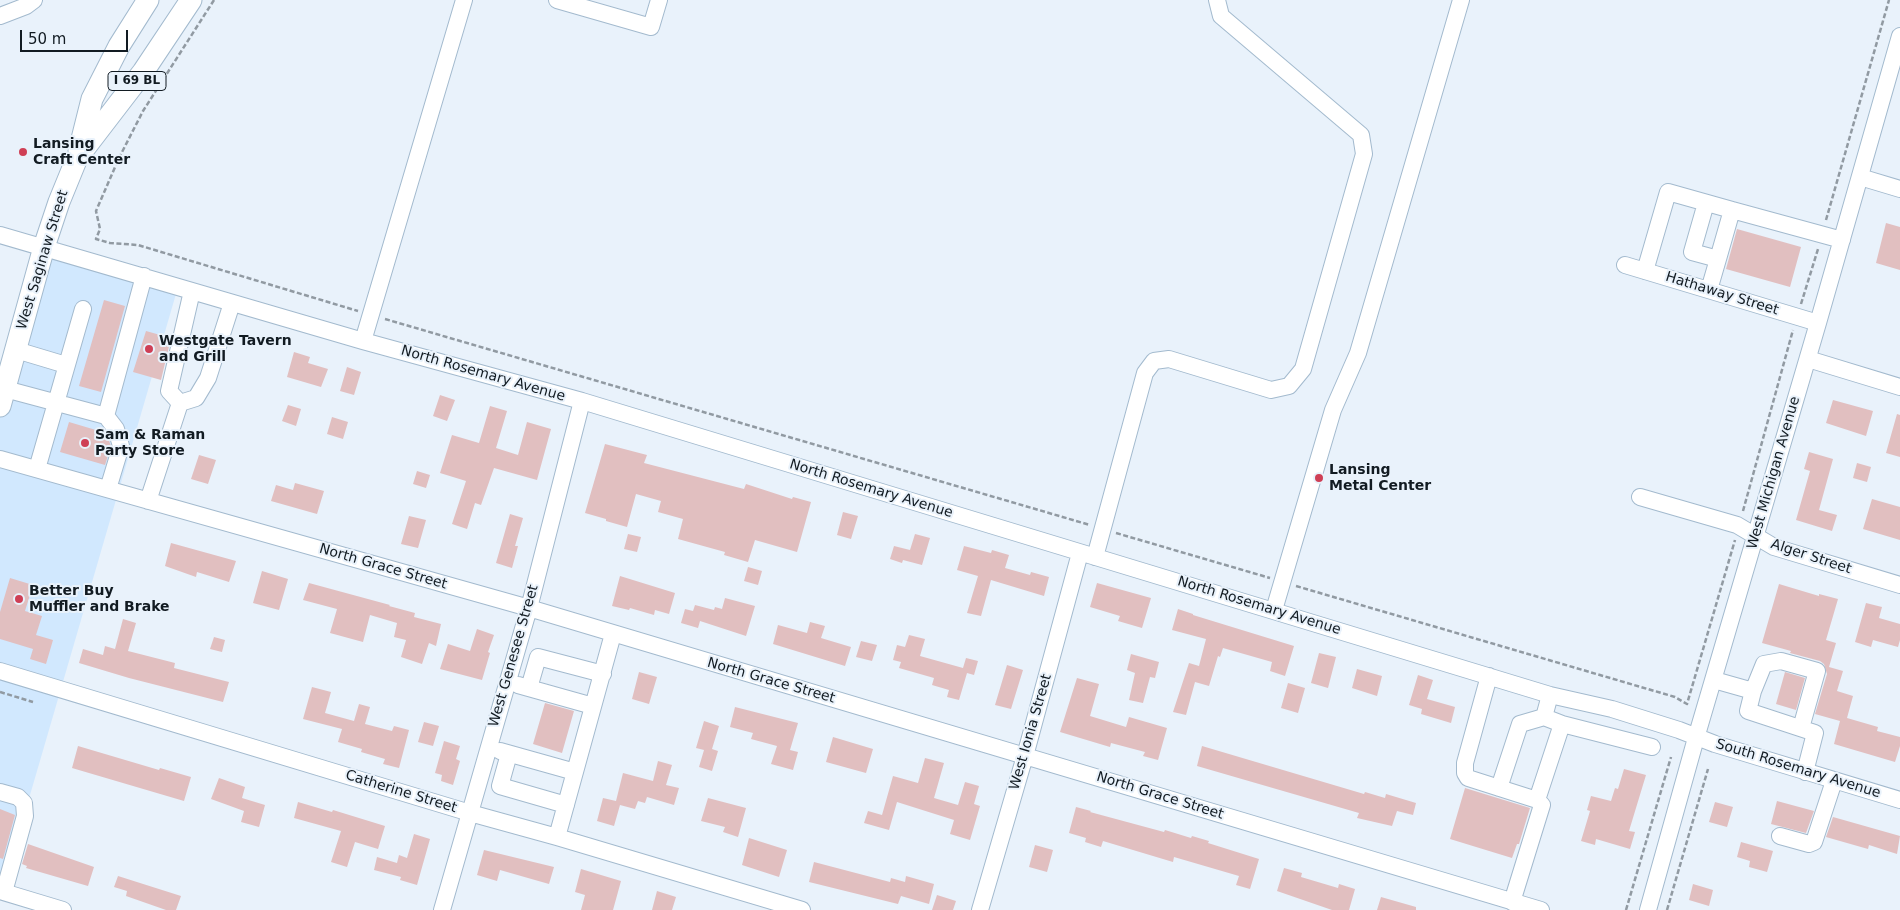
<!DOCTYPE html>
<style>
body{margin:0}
#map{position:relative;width:1900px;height:910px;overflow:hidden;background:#e9f2fb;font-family:"DejaVu Sans",sans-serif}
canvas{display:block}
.scale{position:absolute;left:20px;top:30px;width:108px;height:22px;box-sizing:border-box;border:2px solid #121b22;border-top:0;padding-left:6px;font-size:15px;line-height:18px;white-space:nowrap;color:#121b22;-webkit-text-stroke:4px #e9f2fb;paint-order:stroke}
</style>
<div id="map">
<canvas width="1900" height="910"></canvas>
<div class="scale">50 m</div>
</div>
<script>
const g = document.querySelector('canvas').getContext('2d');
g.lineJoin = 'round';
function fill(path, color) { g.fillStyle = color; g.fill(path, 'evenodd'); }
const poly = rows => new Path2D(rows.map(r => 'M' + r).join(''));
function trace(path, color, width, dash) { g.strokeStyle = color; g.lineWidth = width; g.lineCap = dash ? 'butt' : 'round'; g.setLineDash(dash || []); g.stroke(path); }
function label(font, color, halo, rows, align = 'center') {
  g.font = font + ' "DejaVu Sans",sans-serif'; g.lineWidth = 4; g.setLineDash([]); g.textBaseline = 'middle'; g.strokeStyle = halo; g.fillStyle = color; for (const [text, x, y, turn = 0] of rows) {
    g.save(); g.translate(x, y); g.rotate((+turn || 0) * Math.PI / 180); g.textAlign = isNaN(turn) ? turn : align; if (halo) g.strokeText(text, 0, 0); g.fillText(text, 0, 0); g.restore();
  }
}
fill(poly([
 [44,247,178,287,0,898,0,406]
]), '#d1e8fe');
fill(poly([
 [1886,223,1900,227,1900,270,1876,263],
 [1737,229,1801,247,1790,287,1726,269],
 [104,300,125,306,101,392,79,386],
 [146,331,171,338,161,380,133,372],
 [294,352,310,357,308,363,328,369,321,387,287,377],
 [347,367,361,372,354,395,340,391],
 [440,395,455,400,447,421,433,416],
 [1833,400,1873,411,1866,436,1826,423],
 [288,405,301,409,296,426,282,421],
 [490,406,507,411,496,448,518,455,527,422,551,429,537,480,494,468,481,505,475,503,467,529,452,524,466,481,440,473,452,435,479,443],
 [1897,414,1900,415,1900,457,1886,453],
 [332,417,348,422,343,439,327,434],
 [69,422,106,433,111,446,105,465,60,452],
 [605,444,647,455,644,463,744,489,746,484,792,499,793,497,811,502,797,552,755,540,748,562,724,555,725,552,678,539,683,519,658,512,661,501,636,494,627,527,606,521,606,519,585,513],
 [1809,452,1833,459,1819,510,1837,515,1832,531,1796,520,1810,471,1804,469],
 [199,455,216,460,208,484,191,479],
 [1857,463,1871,467,1867,482,1853,478],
 [417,471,430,475,426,488,413,484],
 [295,483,324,491,317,514,271,501,276,485,293,490],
 [1872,499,1900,507,1900,540,1863,529],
 [843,512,858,516,851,539,837,535],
 [510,514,523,518,515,546,518,546,512,568,496,563],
 [409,516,426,520,418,548,401,544],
 [628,534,641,537,637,552,624,549],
 [915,534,930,538,922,565,903,560,902,563,890,559,894,546,910,550],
 [171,543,236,561,229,582,197,572,196,577,165,566],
 [964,546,991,553,992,550,1009,555,1005,568,1030,575,1031,572,1049,577,1044,596,991,580,981,616,967,613,978,576,957,570],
 [748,567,762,571,758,585,744,581],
 [262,571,288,579,279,610,253,603],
 [620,576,675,593,669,614,655,610,654,615,630,608,629,610,612,606],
 [10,578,33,585,25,611,42,616,36,635,53,640,46,664,30,659,33,649,0,639,0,612],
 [309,583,390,605,389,606,415,613,414,617,441,624,436,646,429,643,422,664,401,657,406,640,394,637,397,623,370,615,363,642,330,633,337,609,303,600],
 [1097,583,1151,598,1142,628,1118,621,1120,616,1090,607],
 [1779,584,1819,596,1819,594,1838,599,1826,640,1836,643,1829,667,1843,671,1837,691,1853,696,1847,718,1878,727,1877,731,1900,737,1900,746,1895,762,1834,744,1840,721,1815,714,1827,674,1824,664,1820,661,1790,653,1791,651,1762,643],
 [725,598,755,606,746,636,700,621,698,628,681,623,685,609,693,611,695,605,714,610,715,607,722,609],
 [1866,603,1882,607,1879,618,1900,624,1900,640,1898,647,1873,640,1871,647,1855,642],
 [1178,609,1193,614,1193,615,1294,646,1285,676,1270,671,1272,662,1223,648,1220,657,1218,656,1209,686,1195,682,1186,715,1173,712,1189,663,1199,666,1206,639,1172,630],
 [123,619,136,623,128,651,175,663,174,668,229,682,223,702,129,678,79,663,83,649,103,655,105,646,115,649],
 [810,622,825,626,821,638,851,647,845,666,773,644,778,625,807,633],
 [477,629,494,635,488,652,490,653,482,680,440,669,448,644,470,651],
 [909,635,925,639,920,656,963,668,966,658,978,661,974,675,967,673,959,700,947,697,949,690,932,685,934,678,899,668,901,662,893,660,897,645,905,647],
 [214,637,225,640,222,652,210,649],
 [861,641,877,645,872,661,856,657],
 [1319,653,1336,657,1328,688,1311,683],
 [1131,654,1159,662,1155,678,1150,677,1143,703,1129,700,1135,673,1127,670],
 [1007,665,1023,670,1011,709,995,705],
 [1357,669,1382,676,1377,696,1352,688],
 [639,672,657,677,649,704,632,699],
 [1785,672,1805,678,1796,710,1776,704],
 [1418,675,1433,680,1427,699,1455,707,1451,723,1421,714,1422,709,1409,705],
 [1077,678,1099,684,1090,716,1126,727,1129,717,1167,728,1158,760,1143,756,1145,752,1111,743,1110,747,1060,732],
 [1288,683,1305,688,1298,713,1281,708],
 [312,687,331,692,325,713,354,721,359,704,370,707,365,724,392,731,394,726,409,730,399,768,383,764,385,759,361,752,362,749,338,742,342,729,303,719],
 [545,703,574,711,562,753,533,744],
 [735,707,798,723,790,750,798,752,793,770,771,764,777,746,751,739,753,733,730,727],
 [704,721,719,726,712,749,718,751,712,771,699,767,704,750,696,748],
 [424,722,439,726,433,746,418,742],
 [833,737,873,749,866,773,826,762],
 [444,741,460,746,456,759,460,761,453,785,441,781,442,775,435,773],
 [78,746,159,770,160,768,191,777,184,801,72,768],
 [1202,746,1364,794,1365,792,1385,798,1386,794,1416,803,1413,815,1397,811,1392,826,1357,818,1359,813,1197,766],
 [925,758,944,763,934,798,958,805,965,782,979,786,974,804,980,806,970,840,950,834,954,820,897,802,889,830,864,823,868,811,882,815,893,776,918,783],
 [658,761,672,765,666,785,679,788,674,805,647,797,645,803,638,801,635,809,620,805,614,826,597,821,603,798,616,801,623,773,653,781],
 [1624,769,1646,775,1629,831,1635,832,1630,849,1596,839,1595,845,1581,841,1590,811,1587,810,1591,796,1611,801,1615,788,1618,789],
 [219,778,245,787,242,798,265,805,259,827,241,822,244,811,211,799],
 [1465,788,1530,808,1519,844,1517,844,1512,858,1450,839],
 [708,798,746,808,738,837,723,832,725,827,701,821],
 [1777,801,1814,811,1806,833,1771,824],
 [298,802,332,812,333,810,385,826,378,849,355,842,347,867,331,862,341,831,294,818],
 [1715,802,1733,807,1727,827,1709,822],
 [1076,807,1091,811,1090,812,1164,832,1165,830,1191,838,1192,836,1209,841,1208,843,1259,859,1250,889,1236,885,1239,876,1174,857,1173,862,1103,841,1101,847,1085,842,1086,838,1069,833],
 [0,809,15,815,3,859,0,858],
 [1833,817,1900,836,1897,854,1869,845,1868,849,1826,837],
 [414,834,430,839,417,885,400,880,401,877,374,870,377,857,397,863,399,855,407,858],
 [749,838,787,850,779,877,742,865],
 [1741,842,1773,851,1767,872,1749,867,1750,861,1737,857],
 [28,844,94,867,88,886,26,868,27,866,22,864],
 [1035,845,1053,850,1047,872,1029,867],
 [484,850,554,867,549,884,500,870,497,881,477,875],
 [814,862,890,882,891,878,905,882,906,876,934,884,929,904,901,896,898,904,809,882],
 [1284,868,1302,873,1301,877,1338,888,1339,884,1355,889,1349,910,1332,910,1277,891],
 [581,869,621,881,613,910,581,910,585,895,575,892],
 [118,876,181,896,176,910,166,910,126,896,127,891,114,887],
 [1693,884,1713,890,1709,906,1689,900],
 [657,891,676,897,672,910,652,910],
 [937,895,956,901,953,910,932,910],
 [1381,897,1416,907,1416,910,1377,910]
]), '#e1bfc0');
const minor = poly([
 [557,0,651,27,659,0],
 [0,16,26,6,34,0],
 [1860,177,1900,189],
 [1706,203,1692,252,1718,259,1709,290],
 [1732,210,1842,240],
 [0,235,363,341,582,401,1550,695,1612,709,1679,730,1715,744,1900,800],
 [1625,265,1818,323],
 [1645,271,1668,192,1732,210,1718,259],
 [363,341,464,0],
 [16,350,66,365],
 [1808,359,1900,387],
 [5,389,106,416,116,429,121,446,108,489],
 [180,403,169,391,192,291],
 [106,416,144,276],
 [0,459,529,608,1541,910],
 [37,469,83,309],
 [1640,497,1737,525,1774,547,1900,585],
 [148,501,180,403,196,398,208,378,232,303],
 [1095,557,1145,373,1154,361,1169,359,1271,390,1289,386,1303,369,1364,154,1361,135,1221,16,1217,0],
 [1274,610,1333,410,1358,353,1461,0],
 [0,671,470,813,557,837,802,910],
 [1489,676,1465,763,1465,773,1468,778,1537,800,1562,724,1544,717,1550,695],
 [1714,680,1753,691,1748,711,1815,733,1805,772],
 [518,685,593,706],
 [529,688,538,657,603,674],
 [1753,691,1764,664,1781,661,1817,671,1801,728],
 [1562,724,1652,747],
 [500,751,575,772],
 [509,754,500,786,566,805],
 [1499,788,1520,724,1544,717],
 [0,792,18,797,24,803,25,816,4,892],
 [1780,836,1809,844,1814,842,1834,781],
 [557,837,613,634],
 [0,891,63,910],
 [1512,902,1542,805,1537,800],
 [442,910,529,608,582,401],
 [980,910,1025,756,1080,553],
 [1648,910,1696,738,1818,323,1900,36]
]);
const major = poly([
 [79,151,92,99,119,46,148,0],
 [0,406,44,247,59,202,77,158,143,72,191,0]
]);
trace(minor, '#a3bace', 18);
trace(major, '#a3bace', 23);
trace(poly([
 [214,0,143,111,119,158,96,211,100,229,96,239,110,243,138,245,358,311],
 [1826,220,1889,0],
 [1801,304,1818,249],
 [385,319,1090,525],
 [1743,511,1793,330],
 [1116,533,1270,578],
 [1296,586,1675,697,1687,704,1735,540],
 [0,692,33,702],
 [1626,910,1671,757],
 [1667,910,1708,769]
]), '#919aa2', 2.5, [5, 2.5]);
trace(minor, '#fff', 16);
trace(major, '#fff', 21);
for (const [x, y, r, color] of [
 [23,152,5,"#cf3f55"],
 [149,349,5,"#cf3f55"],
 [85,443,5,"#cf3f55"],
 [1319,478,5,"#cf3f55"],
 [19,599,5,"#cf3f55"]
]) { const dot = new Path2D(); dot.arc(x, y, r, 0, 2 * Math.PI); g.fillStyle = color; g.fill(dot); trace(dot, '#e9f2fb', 2); }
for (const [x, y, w] of [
 [137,81,58]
]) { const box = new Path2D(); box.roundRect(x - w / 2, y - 9.5, w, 19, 4); g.fillStyle = '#e9f2fb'; g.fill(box); trace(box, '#121b22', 1); }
label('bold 12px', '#121b22', null, [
 ["I 69 BL",137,81]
]);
label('bold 14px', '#121b22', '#e9f2fb', [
 ["Lansing",33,144],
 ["Craft Center",33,160],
 ["Westgate Tavern",159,341],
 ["and Grill",159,357],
 ["Sam & Raman",95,435],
 ["Party Store",95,451],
 ["Lansing",1329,470],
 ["Metal Center",1329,486],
 ["Better Buy",29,591],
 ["Muffler and Brake",29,607]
], 'left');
label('14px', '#121b22', '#e9f2fb', [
 ["West Saginaw Street",43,260,-73],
 ["Hathaway Street",1722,294,17],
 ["North Rosemary Avenue",483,374,16],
 ["West Michigan Avenue",1774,473,-74],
 ["North Rosemary Avenue",871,489,17],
 ["Alger Street",1811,557,18],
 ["North Grace Street",383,567,16],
 ["North Rosemary Avenue",1259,606,17],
 ["West Genesee Street",514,656,-74],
 ["North Grace Street",771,681,16],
 ["West Ionia Street",1031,732,-74],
 ["South Rosemary Avenue",1798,769,17],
 ["Catherine Street",401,792,17],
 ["North Grace Street",1160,796,17]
]);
</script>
